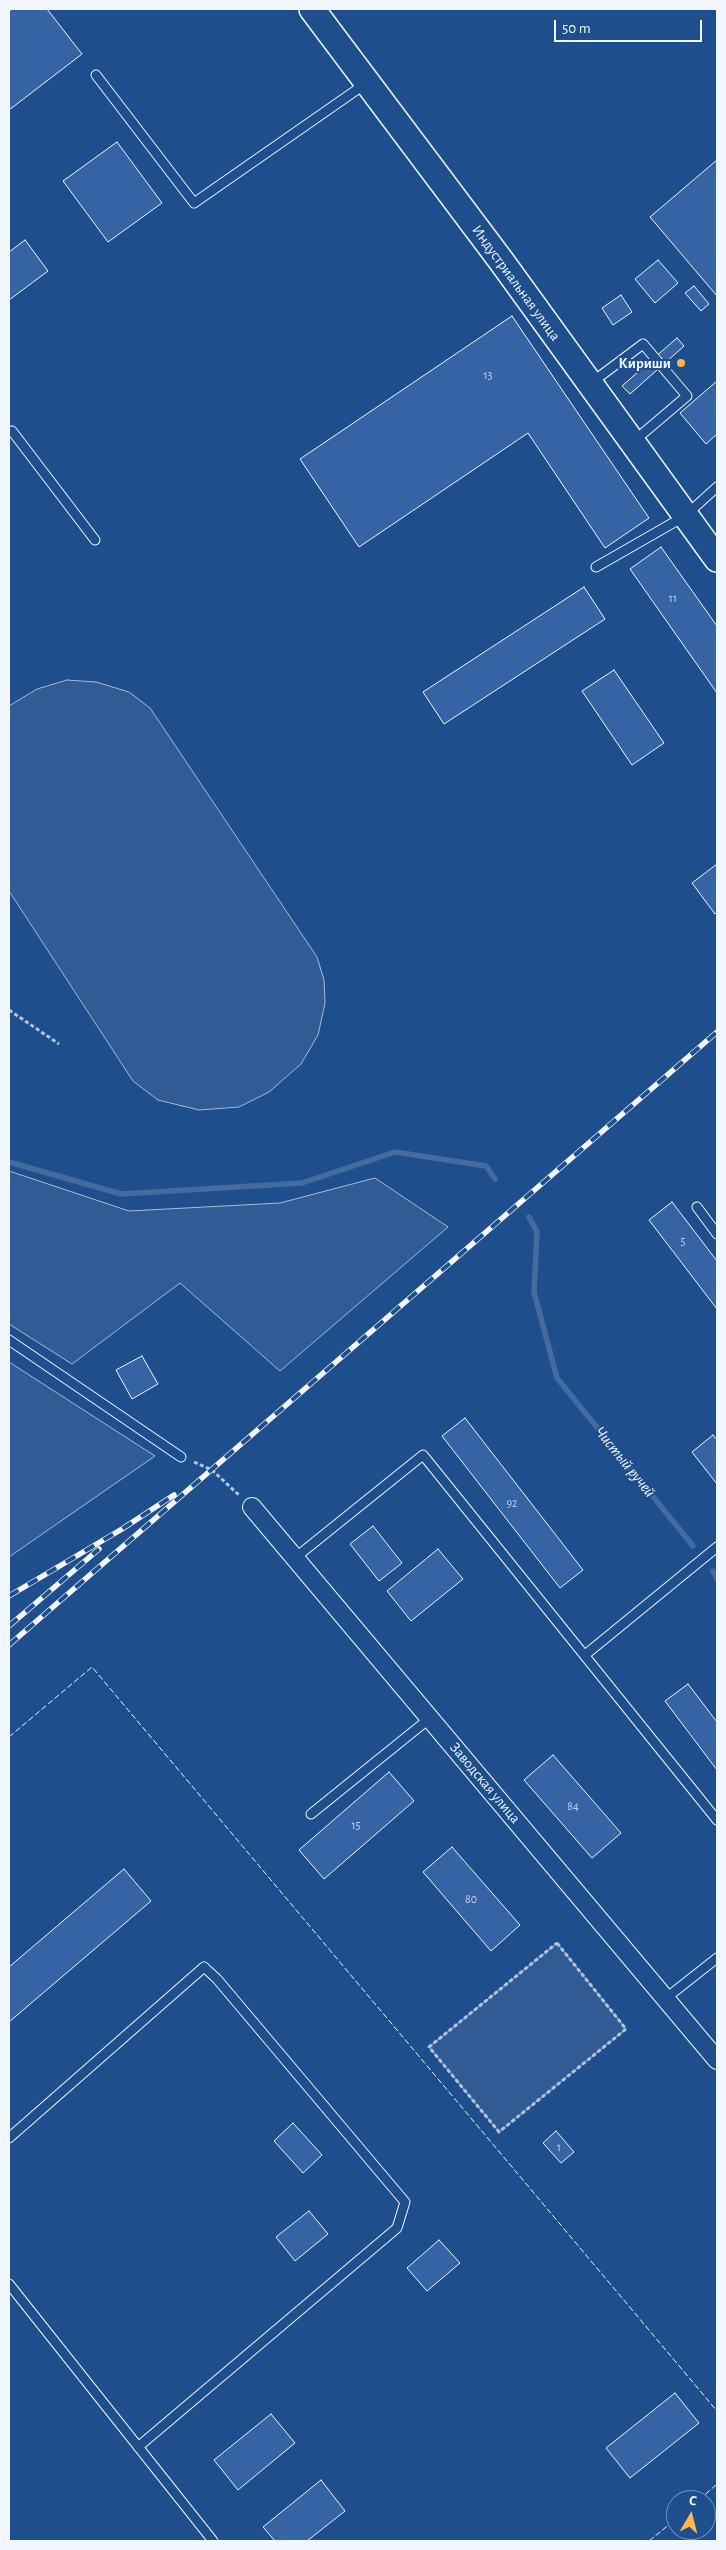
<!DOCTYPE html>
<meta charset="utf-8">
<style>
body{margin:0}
#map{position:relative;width:726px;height:2550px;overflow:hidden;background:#1f4e8c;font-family:"Alegreya Sans",sans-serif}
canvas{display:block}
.frame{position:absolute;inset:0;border:10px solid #f2f6ff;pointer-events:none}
.north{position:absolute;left:666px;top:2490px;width:50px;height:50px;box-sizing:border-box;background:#1f4e8c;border:1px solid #7391ba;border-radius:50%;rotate:8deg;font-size:14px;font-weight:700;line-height:20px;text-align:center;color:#f2f6ff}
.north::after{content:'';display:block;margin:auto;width:18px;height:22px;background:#ffb74d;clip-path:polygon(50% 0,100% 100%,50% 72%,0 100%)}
.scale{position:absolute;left:554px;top:20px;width:148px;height:22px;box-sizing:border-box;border:2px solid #f2f6ff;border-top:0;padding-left:6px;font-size:15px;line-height:18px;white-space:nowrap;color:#f2f6ff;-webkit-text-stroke:4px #1f4e8c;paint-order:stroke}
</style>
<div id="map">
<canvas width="726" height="2550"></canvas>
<div class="frame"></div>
<div class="north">С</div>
<div class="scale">50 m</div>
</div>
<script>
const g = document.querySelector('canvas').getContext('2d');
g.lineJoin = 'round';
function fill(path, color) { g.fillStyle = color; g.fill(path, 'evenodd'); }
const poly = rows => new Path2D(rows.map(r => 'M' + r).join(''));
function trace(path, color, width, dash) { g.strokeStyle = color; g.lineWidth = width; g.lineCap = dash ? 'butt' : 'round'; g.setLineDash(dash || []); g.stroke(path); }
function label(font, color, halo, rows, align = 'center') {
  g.font = font + ' "Alegreya Sans",sans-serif'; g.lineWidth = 4; g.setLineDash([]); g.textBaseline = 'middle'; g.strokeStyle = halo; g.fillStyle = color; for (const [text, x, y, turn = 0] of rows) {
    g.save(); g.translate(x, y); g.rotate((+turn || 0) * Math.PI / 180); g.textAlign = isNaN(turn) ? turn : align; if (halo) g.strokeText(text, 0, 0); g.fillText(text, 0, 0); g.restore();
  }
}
const built = poly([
 [67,680,96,682,129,692,150,708,317,957,324,980,325,1003,318,1035,301,1064,269,1092,239,1107,199,1110,158,1100,133,1081,9,891,9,706,37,689,67,680],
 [9,1171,129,1211,280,1203,375,1178,448,1227,280,1371,180,1283,72,1364,9,1324,9,1171],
 [9,1362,155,1456,9,1557,9,1362],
 [557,1943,626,2029,499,2132,429,2047,557,1943]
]);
fill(built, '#305b95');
trace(built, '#a8bbd7', 1);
trace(poly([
 [9,1162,121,1194,302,1183,395,1152,486,1166,495,1179],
 [529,1217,537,1232,534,1292,557,1378,693,1546],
 [713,1571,717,1579]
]), '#446ba0', 5.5);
const building = poly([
 [12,9,47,9,82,54,9,110,9,11,12,9],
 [117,142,162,203,108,242,63,181,117,142],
 [717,160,717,296,650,217,717,160],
 [25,240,48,271,9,300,9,252,25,240],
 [658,260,678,283,655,303,635,279,658,260],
 [694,286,709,304,701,311,685,293,694,286],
 [621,295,632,312,613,325,602,308,621,295],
 [512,316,649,518,605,548,528,433,359,547,300,459,512,316],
 [677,338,684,346,630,394,622,386,677,338],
 [717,381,717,434,706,444,680,413,717,381],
 [661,547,717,626,717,693,630,569,661,547],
 [584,587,605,619,444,724,423,692,584,587],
 [614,670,664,743,632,765,582,691,614,670],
 [717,864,717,912,715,914,692,883,717,864],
 [672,1202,717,1261,717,1309,649,1220,672,1202],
 [142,1356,158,1384,132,1399,116,1370,142,1356],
 [465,1418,583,1570,560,1588,442,1436,465,1418],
 [713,1435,717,1440,717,1484,692,1452,713,1435],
 [373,1526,402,1563,379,1581,350,1544,373,1526],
 [438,1549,463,1579,411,1621,387,1591,438,1549],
 [688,1684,717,1722,717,1770,665,1701,688,1684],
 [553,1755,621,1833,592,1858,524,1780,553,1755],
 [389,1772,414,1801,324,1879,299,1850,389,1772],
 [452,1847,520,1925,491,1951,423,1872,452,1847],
 [124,1869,151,1901,9,2022,9,1967,124,1869],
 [293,2123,322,2155,303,2173,274,2141,293,2123],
 [556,2131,574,2152,561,2163,543,2143,556,2131],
 [309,2211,328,2234,295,2261,276,2237,309,2211],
 [439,2240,460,2263,427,2291,407,2268,439,2240],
 [675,2393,699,2423,630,2478,606,2448,675,2393],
 [271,2414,295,2443,238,2490,214,2460,271,2414],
 [321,2480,345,2511,307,2541,275,2541,263,2527,321,2480]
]);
fill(building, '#3563a3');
trace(building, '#f2f6ff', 1);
const lane = poly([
 [96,75,194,203,365,84],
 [591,383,643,344,687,396,634,441],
 [12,431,95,540],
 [596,567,685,516,717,487],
 [697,1207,717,1234],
 [9,1340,181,1457],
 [295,1558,423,1455,717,1820],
 [585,1655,717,1547],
 [311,1814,430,1718],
 [665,1999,717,1958],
 [9,2138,204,1967,217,1979,405,2202,397,2228,138,2447],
 [9,2284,213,2541]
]);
const street = poly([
 [252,1507,717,2060]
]);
const secondary = poly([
 [312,9,502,262,717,559]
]);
trace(lane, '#f2f6ff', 11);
trace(street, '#f2f6ff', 20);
trace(secondary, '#f2f6ff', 28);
trace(poly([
 [9,1010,59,1044],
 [194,1462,212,1470,240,1496],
 [557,1943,626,2029,499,2132,429,2047,557,1943]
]), '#b3c4dc', 3, [4, 2.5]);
trace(lane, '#1f4e8c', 9);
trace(street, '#1f4e8c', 18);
trace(secondary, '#1f4e8c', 25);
const rail = poly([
 [9,1596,122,1529,174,1495],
 [9,1626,99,1549],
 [9,1645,717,1032]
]);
trace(rail, '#f2f6ff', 5.5);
trace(rail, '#1f4e8c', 4, [11]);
trace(poly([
 [9,1737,92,1667,717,2411],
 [699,2500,717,2484],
 [649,2541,676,2519]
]), '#f2f6ff', 1, [6, 2.5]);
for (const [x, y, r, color] of [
 [681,363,5,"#ffb74d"]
]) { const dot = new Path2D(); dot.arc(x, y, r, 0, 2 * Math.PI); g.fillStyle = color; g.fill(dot); trace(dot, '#1f4e8c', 2); }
label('12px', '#c3d1e8', null, [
 ["13",488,375],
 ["11",673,598],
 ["5",683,1241],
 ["92",512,1503],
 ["84",573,1806],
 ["15",356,1825],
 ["80",471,1899],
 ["1",559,2147]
]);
label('15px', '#f2f6ff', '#1f4e8c', [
 ["Индустриальная улица",516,283,54],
 ["Заводская улица",485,1783,50]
]);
label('bold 15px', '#f2f6ff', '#1f4e8c', [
 ["Кириши",671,363]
], 'right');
label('italic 16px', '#f2f6ff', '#1f4e8c', [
 ["Чистый ручей",625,1462,51]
]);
</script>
